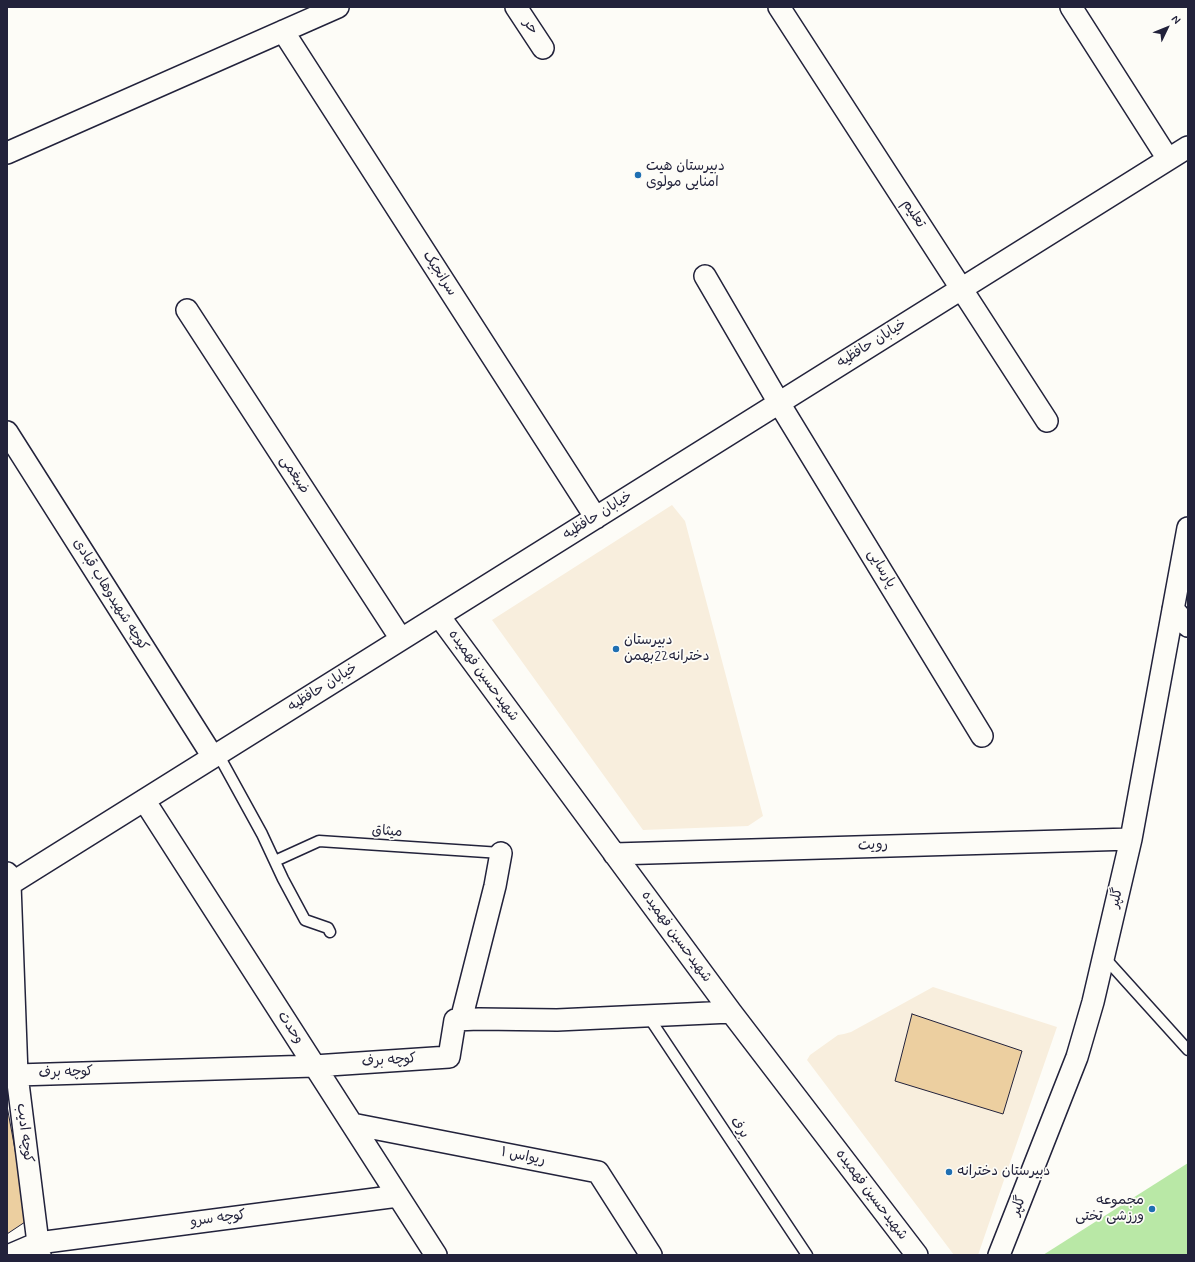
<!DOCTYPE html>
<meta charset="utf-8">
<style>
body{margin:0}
#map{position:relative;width:1195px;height:1262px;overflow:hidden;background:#fdfcf7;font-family:Mynerve,sans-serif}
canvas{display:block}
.frame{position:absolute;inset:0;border:8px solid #22223b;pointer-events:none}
.north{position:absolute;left:1147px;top:8px;width:40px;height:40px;-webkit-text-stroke:3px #fdfcf7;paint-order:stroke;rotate:47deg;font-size:11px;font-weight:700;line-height:16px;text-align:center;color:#22223b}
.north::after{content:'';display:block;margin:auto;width:14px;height:18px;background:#22223b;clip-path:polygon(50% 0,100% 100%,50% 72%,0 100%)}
</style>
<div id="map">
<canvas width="1195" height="1262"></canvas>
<div class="frame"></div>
<div class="north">N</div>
</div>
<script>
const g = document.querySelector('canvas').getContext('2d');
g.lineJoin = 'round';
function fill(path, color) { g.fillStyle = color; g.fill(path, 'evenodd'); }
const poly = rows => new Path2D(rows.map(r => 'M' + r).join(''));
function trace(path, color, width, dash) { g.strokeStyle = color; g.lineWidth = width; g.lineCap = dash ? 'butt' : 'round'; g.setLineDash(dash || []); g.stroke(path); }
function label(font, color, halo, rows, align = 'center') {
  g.font = font + ' Mynerve,"Playpen Sans Arabic",sans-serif'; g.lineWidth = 3.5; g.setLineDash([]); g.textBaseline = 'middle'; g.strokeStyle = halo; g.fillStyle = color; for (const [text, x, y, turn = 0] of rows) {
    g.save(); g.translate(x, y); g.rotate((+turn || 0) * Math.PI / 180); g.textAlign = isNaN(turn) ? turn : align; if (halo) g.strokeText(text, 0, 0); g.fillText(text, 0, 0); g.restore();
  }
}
fill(poly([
 [672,505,685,521,763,816,748,826,643,830,492,620],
 [933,987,1057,1027,978,1255,954,1255,807,1060,810,1055,838,1035,844,1034,851,1032]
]), '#f8eedd');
fill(poly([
 [1188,1163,1188,1255,1043,1255]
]), '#b9e8a6');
const building = poly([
 [912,1014,1022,1051,1003,1114,895,1081,912,1014],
 [7,1106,28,1220,7,1234,7,1106]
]);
fill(building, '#eccfa0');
trace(building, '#22223b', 1);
const service = poly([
 [218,754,262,834,283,879,305,920,328,928,330,932],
 [275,861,319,841,501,853],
 [1104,957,1188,1050],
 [648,1016,807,1255]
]);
const minor = poly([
 [516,7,543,48],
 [779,7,1047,421],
 [1071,7,1168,159],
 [283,31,596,518],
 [7,153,338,7],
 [705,276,779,403,982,736],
 [187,310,401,639],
 [7,432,213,757],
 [1173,609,1188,626],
 [439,616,731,1012,917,1255],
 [144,800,436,1255],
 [614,854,1131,839],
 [7,873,10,884,17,1075,38,1243,10,1255],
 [7,886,1188,147],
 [461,1020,495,886,501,853],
 [17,1075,314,1066,449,1057,455,1020,479,1019,557,1020,731,1012],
 [352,1124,598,1172,651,1255],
 [40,1255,38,1243,398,1196],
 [999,1255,1077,1057,1093,1002,1131,839,1188,528]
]);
trace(service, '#22223b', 13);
trace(minor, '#22223b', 24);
trace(service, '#fdfcf7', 10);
trace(minor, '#fdfcf7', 21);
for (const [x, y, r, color] of [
 [638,175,4,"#1f6fb2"],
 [616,649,4,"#1f6fb2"],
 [949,1172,4,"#1f6fb2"],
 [1152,1209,4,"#1f6fb2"]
]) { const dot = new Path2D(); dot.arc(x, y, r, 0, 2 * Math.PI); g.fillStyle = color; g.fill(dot); trace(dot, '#fdfcf7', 1.5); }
label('14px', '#22223b', '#fdfcf7', [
 ["حر",530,27,57],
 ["تعلیم",913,214,57],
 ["سرانجیک",439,274,57],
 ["خیابان حافظیه",872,344,-32],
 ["ضیغمی",294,475,57],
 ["خیابان حافظیه",598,516,-32],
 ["پارسایی",881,569,59],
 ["کوچه شهیدوهاب قبادی",110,595,58],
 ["شهیدحسین فهمیده",483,676,54],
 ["خیابان حافظیه",323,688,-32],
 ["میثاق",387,832,4],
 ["رویت",873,846,-2],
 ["گلپر",1117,898,-77],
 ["شهیدحسین فهمیده",676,937,54],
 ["وحدت",290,1028,57],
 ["کوچه برف",389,1061,-4],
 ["کوچه برف",66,1073,-2],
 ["برف",739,1128,56],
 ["کوچه ادیب",24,1133,83],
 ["ریواس ۱",523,1157,11],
 ["شهیدحسین فهمیده",871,1195,53],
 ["گلپر",1019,1206,-69],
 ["کوچه سرو",218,1219,-7]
]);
label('14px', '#22223b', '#fdfcf7', [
 ["دبیرستان هیت",646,167],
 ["امنایی مولوی",646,183],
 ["دبیرستان",624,641],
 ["دخترانه22بهمن",624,657],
 ["دبیرستان دخترانه",957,1172],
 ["مجموعه",1144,1201,"right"],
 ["ورزشی تختی",1144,1217,"right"]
], 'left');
</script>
